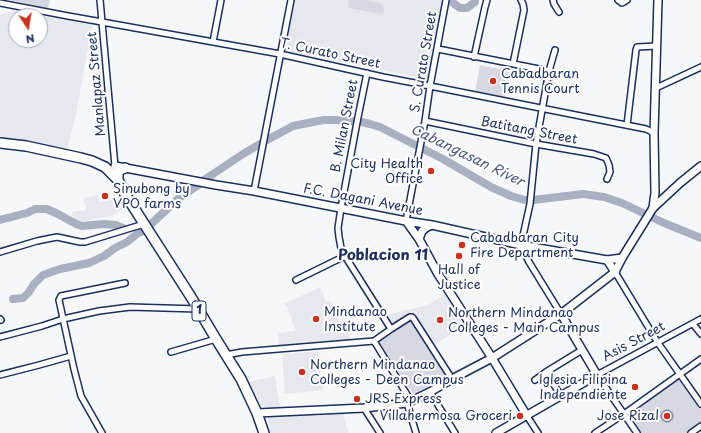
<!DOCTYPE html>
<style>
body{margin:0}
#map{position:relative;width:701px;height:433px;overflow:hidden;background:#f6f7f9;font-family:"Playpen Sans",sans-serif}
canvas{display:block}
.north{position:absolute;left:8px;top:8px;width:40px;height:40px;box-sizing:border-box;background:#fff;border:1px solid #a4acbf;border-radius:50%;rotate:168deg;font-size:11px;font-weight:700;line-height:16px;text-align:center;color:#1b2f5e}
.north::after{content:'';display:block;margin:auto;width:14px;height:18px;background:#c8321e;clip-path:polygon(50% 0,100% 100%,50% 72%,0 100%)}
</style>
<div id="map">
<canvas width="701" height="433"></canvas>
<div class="north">N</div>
</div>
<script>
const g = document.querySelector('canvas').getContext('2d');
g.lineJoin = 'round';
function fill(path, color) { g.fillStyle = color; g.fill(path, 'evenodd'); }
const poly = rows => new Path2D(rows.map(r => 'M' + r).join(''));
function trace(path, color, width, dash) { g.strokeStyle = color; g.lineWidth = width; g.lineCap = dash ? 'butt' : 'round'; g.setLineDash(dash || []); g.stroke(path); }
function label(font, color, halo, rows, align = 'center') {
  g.font = font + ' "Playpen Sans",sans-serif'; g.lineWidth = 4; g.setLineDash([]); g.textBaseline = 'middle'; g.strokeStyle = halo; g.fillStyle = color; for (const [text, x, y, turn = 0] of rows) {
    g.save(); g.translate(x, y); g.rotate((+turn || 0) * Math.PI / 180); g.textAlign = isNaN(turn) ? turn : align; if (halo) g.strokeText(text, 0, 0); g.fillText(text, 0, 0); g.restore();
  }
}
fill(poly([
 [295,0,442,0,427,79,285,51],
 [16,11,92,25,76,114,67,150,0,138,0,14],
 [16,16,40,16,40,40,16,40],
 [98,195,99,202,111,200,113,198,122,209,112,216,93,219,82,222,73,219,72,212,85,210,86,208,84,198],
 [320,287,326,302,330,300,352,342,279,347,278,333,296,331,287,307,284,304],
 [445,294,465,326,434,345,414,313,392,326,386,315,428,305],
 [318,351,323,390,285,394,282,354],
 [275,376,280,407,271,409,261,405,248,382],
 [343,411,348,433,270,433,268,418]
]), '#e6e8ee');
fill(poly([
 [8,0,50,0,48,9],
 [349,0,364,0,380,3,383,5,384,9,384,12,381,14,348,8],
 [480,65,510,71,505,97,475,92],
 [411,319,447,375,448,377,421,393,417,394,412,392,378,342,378,339],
 [679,378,701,409,701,422,686,433,641,433,628,414]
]), '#d6d9e2');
const water = poly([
 '661 416a6 6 0 1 1 12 0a6 6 0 1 1-12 0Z'
]);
fill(water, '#a9b0c1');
trace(water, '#707c99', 1);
trace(poly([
 [449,0,460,8,467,8,475,2,475,0],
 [267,140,293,126,313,122,324,120,336,120,362,122,370,124,380,127,443,159,491,187,511,196,525,200,533,200,583,194,604,197,622,203,664,223,701,238],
 [204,180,243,154,260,144],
 [0,220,27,213,35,209,47,209,58,214,76,224,82,226,104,224,116,225,125,229],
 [150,225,179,198,200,184],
 [13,299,23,298,29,292,34,284,43,275,60,269,89,263,104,256,115,248,127,242,138,233,143,231]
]), '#a9b0c1', 8);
const minor = poly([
 [100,0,115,166],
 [553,0,554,4,559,12],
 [618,0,622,3,624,2,627,0],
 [0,3,68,16,102,22,280,54,383,77,430,86,646,129,654,133],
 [213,42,221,0],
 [438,49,549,71,536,144,530,204,521,245,529,262,561,314],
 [474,57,485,7,487,0],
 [513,64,524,10,523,4,521,0],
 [549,71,555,50],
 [367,73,358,117,341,208,338,228,339,237,341,248,345,256,391,329],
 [656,88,701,67],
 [425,121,536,144,594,154,606,158,609,165,610,172,607,179],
 [627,125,636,50,637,47,657,46],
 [254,191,291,0],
 [406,221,425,121,430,86,446,0],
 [0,252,37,241,57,237,80,242,85,242,144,224],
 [615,272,658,343,701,404],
 [296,280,345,256],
 [0,319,1,320],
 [693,324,701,334],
 [0,337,42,326,63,319,99,311,130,307,198,309],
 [374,341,411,401],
 [171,352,216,339],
 [226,355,242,352,374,341,391,329,410,317,412,317,413,318,452,379],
 [0,375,39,365,71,356],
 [535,380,546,372],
 [430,392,455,433],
 [561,396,546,372,582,350],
 [407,403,416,433],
 [364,408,380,433],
 [527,416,538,433],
 [102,433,81,396,74,369,59,300,61,296,125,283],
 [595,433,624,414,701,359],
 [637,433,597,375,701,319],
 [691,433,701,426]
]);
const tertiary = poly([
 [115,166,216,185,254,191,406,221,432,225,521,245,607,260,622,258],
 [653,208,680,183,701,166],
 [406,221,419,239,438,274,492,358,527,416],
 [419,239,422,231,427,227,432,225],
 [607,260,615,272]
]);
const secondary = poly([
 [257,413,364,408,407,403,430,392,452,379,492,358,561,314,615,272,622,258,653,208,655,193,654,133,658,0],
 [496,433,597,375,561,314]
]);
const trunk = poly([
 [0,143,26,146,81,158,92,161,105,167,118,180,125,194,191,297,216,339,241,379,257,413,264,433],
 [118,180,118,172,120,170,125,168]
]);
trace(minor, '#1b2f5e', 8);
trace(tertiary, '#1b2f5e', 10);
trace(secondary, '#1b2f5e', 10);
trace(trunk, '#1b2f5e', 12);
trace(minor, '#fff', 5);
trace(tertiary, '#fff', 7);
trace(secondary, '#fff', 7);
trace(trunk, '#fff', 9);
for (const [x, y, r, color] of [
 [493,81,4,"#c8321e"],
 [431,171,4,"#c8321e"],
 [105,196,4,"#c8321e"],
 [462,245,4,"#c8321e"],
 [459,256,4,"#c8321e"],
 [316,319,4,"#c8321e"],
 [440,320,4,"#c8321e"],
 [302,372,4,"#c8321e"],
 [635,387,4,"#c8321e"],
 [357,399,4,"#c8321e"],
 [520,416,4,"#c8321e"],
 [667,416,4,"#c8321e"]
]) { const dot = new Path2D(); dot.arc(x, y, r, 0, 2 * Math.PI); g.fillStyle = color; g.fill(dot); trace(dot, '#fff', 1.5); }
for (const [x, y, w] of [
 [199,311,14]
]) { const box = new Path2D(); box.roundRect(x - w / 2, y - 10, w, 20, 3); g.fillStyle = '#fff'; g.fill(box); trace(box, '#1b2f5e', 1); }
label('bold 12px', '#1b2f5e', null, [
 ["1",199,311]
]);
label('13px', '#1b2f5e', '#fff', [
 ["T. Curato Street",330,54,12],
 ["S. Curato Street",424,62,-80],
 ["Manlapaz Street",97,84,-95],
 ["B. Milan Street",345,126,-79],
 ["Batitang Street",529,131,11],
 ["F.C. Dagani Avenue",363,200,11],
 ["Asis Street",634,342,-28]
]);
label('13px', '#1b2f5e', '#fff', [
 ["Cabadbaran",501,74],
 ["Tennis Court",501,89],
 ["City Health",423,164,"right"],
 ["Office",423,179,"right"],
 ["Sinubong by",113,189],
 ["VPO farms",113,204],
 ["Cabadbaran City",470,238],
 ["Fire Department",470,253],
 ["Hall of",459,270,"center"],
 ["Justice",459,285,"center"],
 ["Mindanao",324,312],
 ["Institute",324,327],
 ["Northern Mindanao",448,313],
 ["Colleges - Main Campus",448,328],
 ["Northern Mindanao",310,365],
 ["Colleges - Deen Campus",310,380],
 ["Iglesia Filipina",627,380,"right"],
 ["Independiente",627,395,"right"],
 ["JRS Express",365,399],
 ["Villahermosa Groceri",512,416,"right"],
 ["Jose Rizal",659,416,"right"]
], 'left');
label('italic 14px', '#4d5c81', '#fff', [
 ["Cabangasan River",467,156,26]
]);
label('bold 15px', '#1b2f5e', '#fff', [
 ["Poblacion 11",383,256]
]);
</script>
